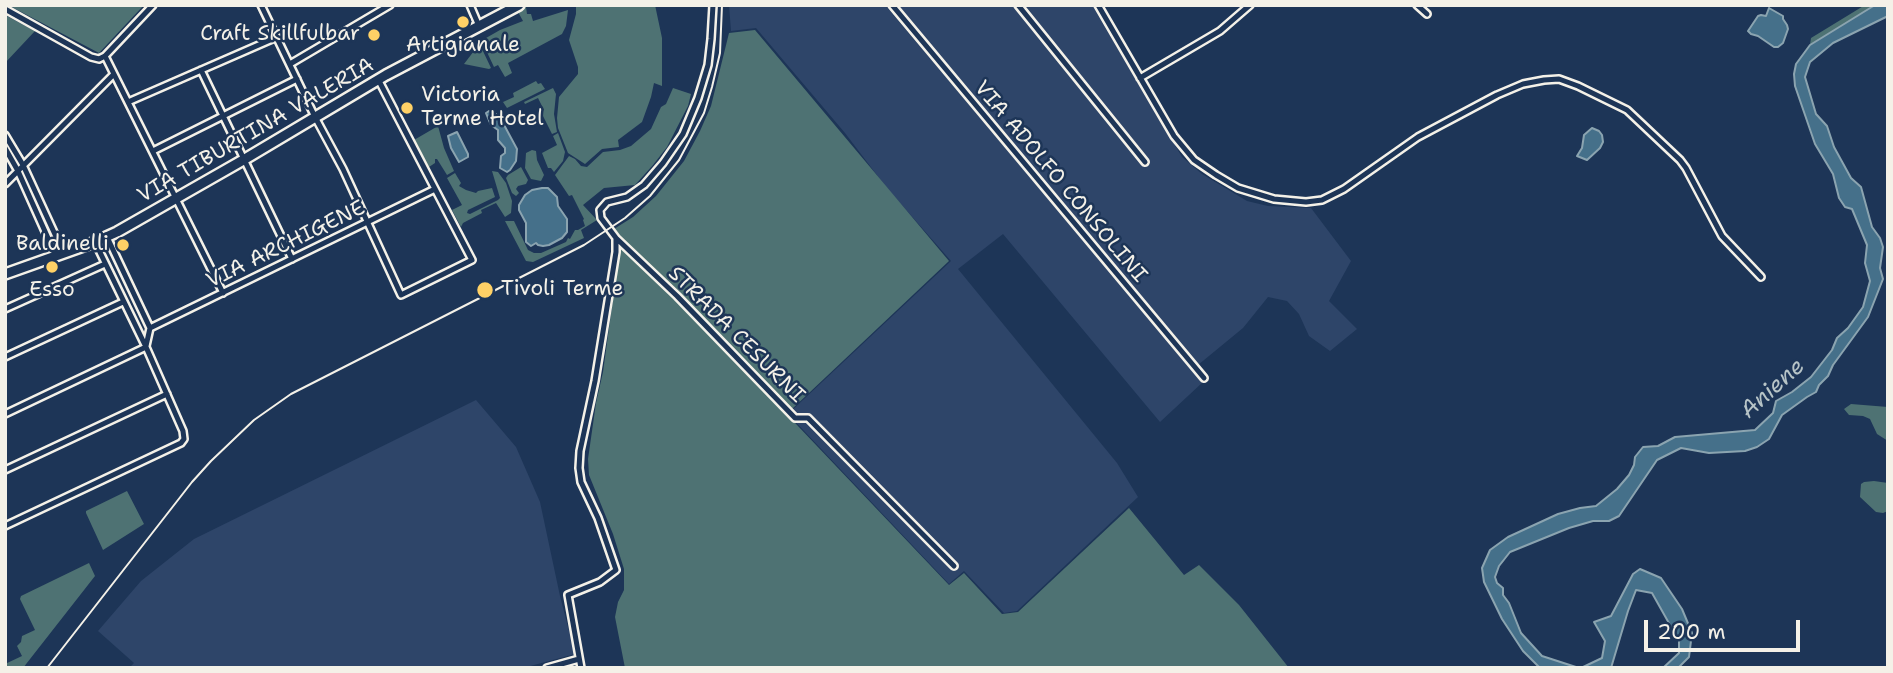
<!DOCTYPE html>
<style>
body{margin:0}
#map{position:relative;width:1893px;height:673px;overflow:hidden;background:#1d3557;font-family:"Shantell Sans",sans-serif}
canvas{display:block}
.frame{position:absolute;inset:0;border:7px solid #f4f1e8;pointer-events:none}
.scale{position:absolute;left:1644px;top:620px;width:156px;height:32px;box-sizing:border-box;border:4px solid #f4f1e8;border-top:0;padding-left:9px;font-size:21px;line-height:24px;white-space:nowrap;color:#f4f1e8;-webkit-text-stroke:5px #1d3557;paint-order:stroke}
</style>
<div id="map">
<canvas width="1893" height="673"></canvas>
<div class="frame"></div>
<div class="scale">200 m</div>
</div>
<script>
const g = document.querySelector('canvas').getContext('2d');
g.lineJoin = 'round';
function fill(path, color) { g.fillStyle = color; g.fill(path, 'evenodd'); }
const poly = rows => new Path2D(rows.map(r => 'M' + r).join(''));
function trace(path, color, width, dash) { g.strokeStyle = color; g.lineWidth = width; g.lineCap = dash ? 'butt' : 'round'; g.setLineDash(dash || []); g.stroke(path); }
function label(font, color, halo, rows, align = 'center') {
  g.font = font + ' "Shantell Sans",sans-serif'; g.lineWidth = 5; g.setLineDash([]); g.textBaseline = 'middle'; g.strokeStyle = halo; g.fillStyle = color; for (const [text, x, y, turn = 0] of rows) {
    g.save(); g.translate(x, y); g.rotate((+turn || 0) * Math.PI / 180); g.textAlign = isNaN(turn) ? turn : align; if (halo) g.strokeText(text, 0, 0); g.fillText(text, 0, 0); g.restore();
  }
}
fill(poly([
 [729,5,885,5,1203,382,1160,422,1003,234,958,269,1117,463,1138,497,1017,611,1004,613,964,571,949,584,788,414,951,261,886,187,845,133,756,28,731,31],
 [897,5,1013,5,1143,166,1148,162,1023,5,1092,5,1182,157,1202,174,1247,201,1268,206,1311,208,1351,261,1329,301,1357,329,1330,351,1309,336,1299,314,1287,301,1268,297,1243,328,1198,365],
 [476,400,516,447,540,502,560,596,575,654,523,668,129,668,134,663,98,631,141,581,194,539]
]), '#2e4569');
fill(poly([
 [8,5,104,6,144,5,99,53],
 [576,5,655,5,662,38,662,86,654,83,651,97,642,122,618,140,619,147,602,149,585,164,568,153,558,128,557,118,559,97,578,74,578,67,569,40,576,14],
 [1865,5,1875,5,1810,45,1811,38],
 [526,7,527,14,531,14,533,21,568,10,566,26,562,34,508,63,512,73,505,77,498,65,494,67,485,48,488,43,486,38,500,30,523,21,518,12],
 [5,15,35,31,5,63],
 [755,30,949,261,792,409,706,321,619,236,614,229,633,217,656,196,684,161,700,131,711,106,729,33],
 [477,47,482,49,491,68,489,69,464,64],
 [536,81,538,84,541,83,545,89,507,108,503,102,514,97,513,93],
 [553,88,556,94,554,114,557,132,552,134,541,112,544,110,538,98,525,104,524,102],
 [673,88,691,94,688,106,667,147,653,165,635,185,604,188,583,205,597,220,581,230,584,238,533,262,526,261,505,221,514,221,528,250,534,253,541,253,566,242,568,238,570,239,575,230,578,230,585,226,583,220,584,219,572,195,569,196,555,175,569,156,575,159,581,166,587,167,603,152,620,150,631,146,651,129,661,107,666,104],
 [438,126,444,148,454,171,447,175,437,159,435,159,435,163,429,167,414,140],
 [558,133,565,152,563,161,554,172,551,168,548,168,542,153,557,145,553,136],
 [532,150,536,151,537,160,544,175,541,181,531,179,525,168,526,153],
 [521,167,528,180,526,184,518,186,516,189,519,193,516,196,512,193,506,178,508,175],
 [492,171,498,172,506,183,512,201,511,213,505,217,496,203,481,210,482,213,463,223,461,227,452,210,462,205,447,178,455,173,461,183,459,186,466,190,476,193,478,191,492,188,495,197,468,210,467,213,470,214,498,200,500,198],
 [620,248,625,250,722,346,949,585,964,573,1002,614,1018,612,1129,508,1184,575,1199,565,1239,605,1289,668,625,668,615,617,618,602,624,590,624,569,613,534,589,475,588,459,596,403,603,372],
 [1851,404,1888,407,1888,441,1877,434,1870,419,1863,416,1849,415,1844,409],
 [1874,481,1888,483,1888,511,1883,513,1876,512,1860,497,1861,484,1864,482],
 [127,491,144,524,103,550,86,513,86,511],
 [89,563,95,576,23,668,5,668,5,664,22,656,17,646,21,642,22,636,35,630,20,599,21,596]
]), '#4e7273');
const water = poly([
 [1875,5,1888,5,1888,16,1833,43,1810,62,1805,77,1816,114,1827,126,1834,147,1851,178,1861,187,1872,227,1880,238,1883,247,1880,268,1883,279,1868,317,1833,365,1828,376,1819,385,1816,392,1807,397,1782,415,1769,439,1757,447,1745,451,1709,453,1681,448,1657,460,1619,516,1609,521,1593,521,1569,528,1510,552,1499,566,1495,577,1497,583,1503,588,1503,595,1509,603,1521,633,1542,656,1579,668,1540,668,1523,651,1502,619,1484,582,1482,568,1490,550,1508,537,1558,514,1580,508,1596,506,1617,489,1629,475,1634,465,1635,457,1643,447,1658,446,1675,437,1755,430,1773,413,1776,401,1792,392,1811,377,1832,350,1837,338,1848,328,1863,307,1870,281,1865,263,1867,245,1852,209,1845,207,1839,198,1833,174,1815,144,1795,86,1794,74,1796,64,1810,45,1875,5],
 [1769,8,1783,16,1783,19,1787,25,1788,29,1783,43,1778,47,1774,47,1758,36,1751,34,1748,31,1758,16,1761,15,1766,16,1769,8],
 [489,111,496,114,503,123,517,149,516,161,510,170,507,172,500,168,501,156,505,153,505,148,498,140,498,130,491,125,486,113,489,111],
 [1592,128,1599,131,1602,135,1603,142,1600,148,1587,160,1577,156,1582,148,1584,135,1592,128],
 [457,132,468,154,468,157,459,162,451,148,448,136,457,132],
 [542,188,548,188,557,197,558,206,567,219,567,232,562,238,549,245,543,246,538,245,536,243,531,246,526,242,526,223,519,210,519,205,525,195,532,190,542,188],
 [1640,569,1661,578,1682,609,1692,633,1689,657,1678,668,1663,668,1679,653,1679,641,1652,593,1636,590,1628,611,1611,668,1581,668,1602,658,1605,641,1594,622,1611,616,1633,574,1640,569]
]);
fill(water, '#45708a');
trace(water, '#8ba4b0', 2);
const street = poly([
 [261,5,315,117,343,169,401,295,472,260,378,79],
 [470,5,479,26],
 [892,5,1204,378],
 [1018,5,1145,162],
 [1098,5,1174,136,1194,160,1216,175,1238,188,1274,199,1306,202,1322,200,1344,189,1418,137,1497,95,1523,84,1544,80,1559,79,1578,86,1627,110,1680,160,1686,168,1722,236,1761,277],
 [1417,5,1427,14],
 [5,9,91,57,99,59,105,56,153,5],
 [105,56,223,293],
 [290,64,390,5],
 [201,70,292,259],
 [1140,78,1220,31,1250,5],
 [128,102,277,37],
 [5,135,23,165,64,254],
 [5,148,18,171,56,256],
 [153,151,297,79],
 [5,184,114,74],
 [107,237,150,328,146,346],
 [616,238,677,296,795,418,808,418,954,566],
 [5,309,105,264],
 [150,328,435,189],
 [5,357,123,302],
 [5,414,146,347],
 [5,470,167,394],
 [5,526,181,443,184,439,183,431,146,347,95,242],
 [547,668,579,659],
 [581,668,568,595,600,582,616,570,598,518,581,482,579,468,580,451,595,381,616,252,616,238,601,218,600,210,607,202,627,197,644,185,663,163,683,134,698,98,708,65,711,39,713,5]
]);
const primary = poly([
 [5,274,95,242,117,232,245,159,386,75,519,5]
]);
trace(street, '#f4f1e8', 10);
trace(primary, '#f4f1e8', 14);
trace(street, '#1d3557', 5);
trace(primary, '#1d3557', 9);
trace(poly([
 [47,668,192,482,211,461,254,420,291,394,584,245,625,218,650,196,679,160,704,113,712,87,720,53,722,5]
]), '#f4f1e8', 2);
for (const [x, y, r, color] of [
 [463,22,7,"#ffd166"],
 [374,35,7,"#ffd166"],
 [407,108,7,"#ffd166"],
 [123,245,7,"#ffd166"],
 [52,267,7,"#ffd166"],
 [485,290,9,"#ffd166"]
]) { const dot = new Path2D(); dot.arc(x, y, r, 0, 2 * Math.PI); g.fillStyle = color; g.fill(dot); trace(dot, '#1d3557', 2.5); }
label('21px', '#f4f1e8', '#1d3557', [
 ["Craft Skillfulbar",360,35],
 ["Artigianale",463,46,"center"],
 ["Victoria",421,96,"left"],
 ["Terme Hotel",421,120,"left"],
 ["Baldinelli",109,245],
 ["Tivoli Terme",501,290,"left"],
 ["Esso",52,291,"center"]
], 'right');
label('21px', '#f4f1e8', '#1d3557', [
 ["VIA TIBURTINA VALERIA",256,131,-30],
 ["VIA ADOLFO CONSOLINI",1060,182,50],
 ["VIA ARCHIGENE",286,245,-26],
 ["STRADA CESURNI",736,335,45]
]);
label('italic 23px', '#b7c4c7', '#1d3557', [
 ["Aniene",1773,389,-42]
]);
</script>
